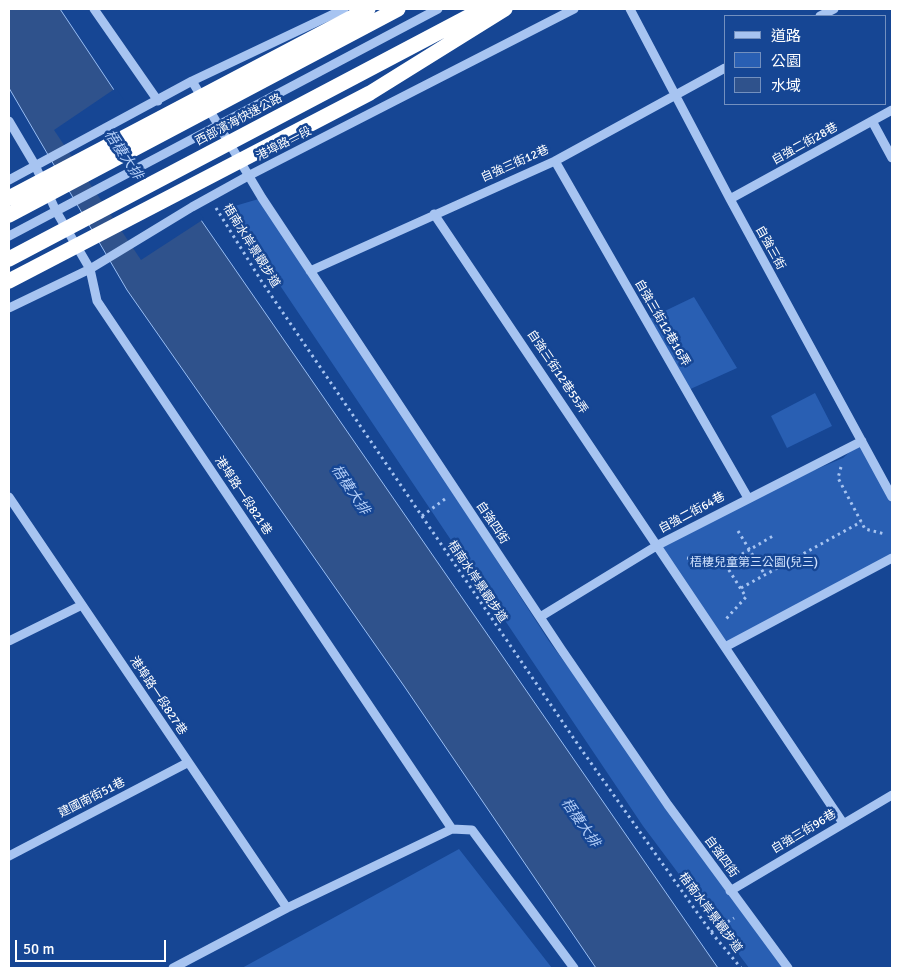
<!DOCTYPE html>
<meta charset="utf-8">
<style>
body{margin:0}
#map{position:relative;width:901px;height:977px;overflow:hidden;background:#164694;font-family:Signika,"Noto Sans TC",sans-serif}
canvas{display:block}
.frame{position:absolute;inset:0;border:10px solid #fff;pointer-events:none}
.legend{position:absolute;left:724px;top:15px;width:162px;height:90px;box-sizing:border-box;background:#164694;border:1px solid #7390bf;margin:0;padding:6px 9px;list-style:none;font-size:15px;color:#fff}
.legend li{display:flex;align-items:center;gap:10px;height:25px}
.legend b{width:25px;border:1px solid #7390bf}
.scale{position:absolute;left:15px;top:940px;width:151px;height:22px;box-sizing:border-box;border:2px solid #fff;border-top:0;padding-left:6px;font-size:15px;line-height:18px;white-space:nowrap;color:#fff;-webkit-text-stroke:4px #164694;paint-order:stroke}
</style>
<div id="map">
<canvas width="901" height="977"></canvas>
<div class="frame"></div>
<ul class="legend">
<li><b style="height:6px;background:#a7c4f1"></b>道路</li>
<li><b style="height:14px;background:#295fb3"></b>公園</li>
<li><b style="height:14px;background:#2f528c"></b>水域</li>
</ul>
<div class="scale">50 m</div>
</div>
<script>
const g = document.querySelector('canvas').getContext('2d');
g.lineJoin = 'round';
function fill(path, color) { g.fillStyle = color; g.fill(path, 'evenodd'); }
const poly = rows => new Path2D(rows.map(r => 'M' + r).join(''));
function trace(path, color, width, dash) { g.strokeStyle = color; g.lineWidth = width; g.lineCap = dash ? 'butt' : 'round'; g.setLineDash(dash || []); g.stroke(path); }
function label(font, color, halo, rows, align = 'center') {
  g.font = font + ' Signika,"Noto Sans TC",sans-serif'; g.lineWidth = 5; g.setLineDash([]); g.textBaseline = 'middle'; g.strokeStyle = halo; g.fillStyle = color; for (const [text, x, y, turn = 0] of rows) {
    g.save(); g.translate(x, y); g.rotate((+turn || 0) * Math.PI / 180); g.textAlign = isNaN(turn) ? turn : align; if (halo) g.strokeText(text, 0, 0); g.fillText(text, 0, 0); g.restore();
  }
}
fill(poly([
 [262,198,549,641,789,968,749,968,643,826,228,208],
 [694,297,737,368,686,391,646,320],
 [815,393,832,426,787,448,771,416],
 [862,441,892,497,892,558,725,647,658,545,748,498,843,458],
 [459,849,552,968,242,968]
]), '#295fb3');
const water = poly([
 [9,9,60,9,192,207,718,968,596,968,404,686,127,290,9,88,9,9]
]);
fill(water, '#2f528c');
trace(water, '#99bef4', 1);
fill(poly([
 [116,88,204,219,141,260,54,130]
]), '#164694');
trace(poly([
 [216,208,262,282,581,749,711,932,741,968],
 [841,467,838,478,865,529,885,534],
 [422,516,445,499],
 [738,531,765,575],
 [687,558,725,564,746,597,726,619],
 [725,564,773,536],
 [741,588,861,522],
 [711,932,734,918]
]), '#a7c4f1', 3, [2.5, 4]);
trace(poly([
 [94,9,158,101],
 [630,9,730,199,892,497],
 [820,16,834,9],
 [192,81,262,198,561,649,668,805,788,968],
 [9,121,35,165,56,211,90,269,97,301,452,829],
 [872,121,892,158],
 [555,161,748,498],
 [9,180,192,81,344,9],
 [730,199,892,110],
 [434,214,843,823],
 [9,236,438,9],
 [310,271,555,161,725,68],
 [9,308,90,269,192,207,248,176,574,9],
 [9,497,287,908],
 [540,617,658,545,862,441],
 [9,641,82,605],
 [725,647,892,558],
 [9,856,187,763],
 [730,891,892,795],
 [173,968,287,908,452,829,472,830,574,968]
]), '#a7c4f1', 9);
trace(poly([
 [9,198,368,9],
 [9,215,398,9],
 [9,259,483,9],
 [9,281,370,93,505,9]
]), '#fff', 15);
label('12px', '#fff', '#164694', [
 ["西部濱海快速公路",239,120,-28],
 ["港埠路一段",284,144,-27],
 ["自強二街28巷",805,144,-29],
 ["自強三街12巷",515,164,-24],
 ["梧南水岸景觀步道",251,246,58],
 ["自強三街",770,248,61],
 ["自強三街12巷16弄",662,323,60],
 ["自強三街12巷55弄",557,372,56],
 ["港埠路一段821巷",243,496,56],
 ["自強二街64巷",692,513,-28],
 ["自強四街",492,523,56],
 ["梧南水岸景觀步道",477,582,56],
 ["港埠路一段827巷",158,696,56],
 ["建國南街51巷",92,798,-27],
 ["自強三街96巷",804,832,-31],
 ["自強四街",721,857,54],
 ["梧南水岸景觀步道",710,913,53]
]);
label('12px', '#cee0fc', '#164694', [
 ["梧棲兒童第三公園(兒三)",754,563]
]);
label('italic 14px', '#b3cef8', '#164694', [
 ["梧棲大排",123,155,56],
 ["梧棲大排",350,490,56],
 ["梧棲大排",580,823,55]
]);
</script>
